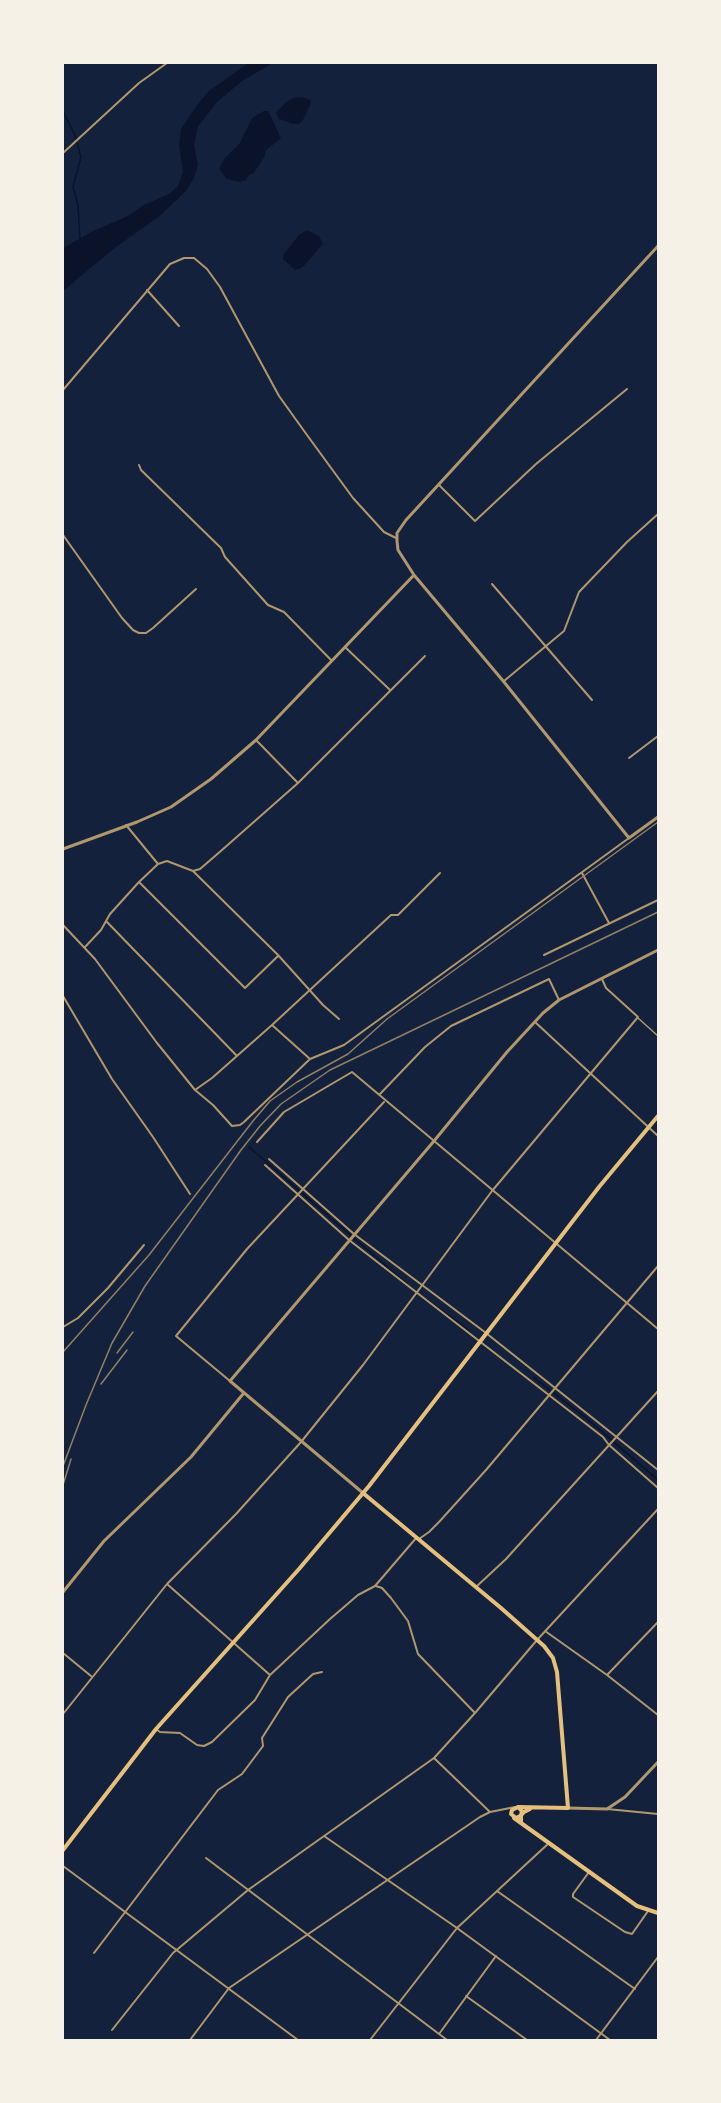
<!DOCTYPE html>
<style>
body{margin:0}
#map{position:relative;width:721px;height:2103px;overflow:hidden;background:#14213d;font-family:"DejaVu Sans",sans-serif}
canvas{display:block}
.frame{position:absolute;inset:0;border:64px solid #f6f1e7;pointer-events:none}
</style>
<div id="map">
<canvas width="721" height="2103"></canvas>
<div class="frame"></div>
</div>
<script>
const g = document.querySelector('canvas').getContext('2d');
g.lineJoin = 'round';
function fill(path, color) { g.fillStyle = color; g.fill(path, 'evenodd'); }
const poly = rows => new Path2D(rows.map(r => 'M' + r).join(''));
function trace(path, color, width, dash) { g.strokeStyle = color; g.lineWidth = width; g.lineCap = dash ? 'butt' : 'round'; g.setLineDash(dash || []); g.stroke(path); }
fill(poly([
 [273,63,242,81,218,101,198,126,194,145,198,165,194,178,186,191,161,215,116,247,63,291,63,248,93,231,128,216,144,205,169,194,178,186,183,171,179,146,181,129,198,104,209,91,247,64],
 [302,97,310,100,311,103,303,120,299,124,293,124,279,119,276,113,286,102,294,98],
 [264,111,268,111,281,138,265,151,265,156,253,174,250,174,246,180,240,182,227,179,219,169,225,158,240,143,252,118],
 [307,230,319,236,323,244,302,268,295,270,283,259,283,255,299,235]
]), '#0b132b');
trace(poly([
 [63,111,75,135,81,157,73,187,78,205,80,240],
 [249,1147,407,1284],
 [425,1298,470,1331],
 [533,1377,586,1418,658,1480]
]), '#0b132b', 1.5);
trace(poly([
 [638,1018,658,1036]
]), '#b1986c', 1.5);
trace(poly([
 [63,153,139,83,167,63],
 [147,290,179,326],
 [63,390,170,264,184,258,194,258,207,269,220,287,279,396,307,435,353,498,384,532,396,538],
 [139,465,141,470,221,548,225,557,268,605,284,612,332,661],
 [439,485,475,521,536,464,627,389],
 [63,535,122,618,133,630,139,633,146,633,153,628,196,589],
 [492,584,592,700],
 [345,647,390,690],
 [504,681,564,631,579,592,627,542,658,514],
 [256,740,298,783],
 [629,758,658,736],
 [126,825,158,864],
 [193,871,200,869,222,850,298,783,425,656],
 [582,873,609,923],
 [139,882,245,988,278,956],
 [107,922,237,1056],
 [63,925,95,959,157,1043,195,1090,213,1105,232,1126,240,1125,244,1122,310,1059],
 [85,947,101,930,110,914,139,882,158,864,167,861,193,871,278,955,323,1005,339,1019],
 [544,955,658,900],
 [63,996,112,1079,153,1137,190,1194],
 [535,1022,658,1136],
 [272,1025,310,1059,344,1045,629,838],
 [195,1090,212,1078,272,1025,391,915,398,915,440,873],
 [380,1094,425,1047,451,1026,549,979,559,1000],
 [257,1142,284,1112,352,1072,658,1329],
 [269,1159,354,1234,486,1333,658,1470],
 [265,1165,349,1240,603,1437,609,1445,658,1488],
 [63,1327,78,1318,108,1288,144,1245],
 [230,1381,176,1336,247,1249,384,1102],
 [419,1539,429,1532,439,1522,486,1470,658,1266],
 [167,1584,270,1675],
 [376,1586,382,1588,391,1598,408,1621,418,1654,475,1713],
 [476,1587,506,1559,658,1391],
 [545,1631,607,1675,658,1715],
 [63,1653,91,1676],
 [607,1675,658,1622],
 [63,1714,167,1584,236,1514,301,1442,363,1365,492,1191,638,1017,606,988,602,979],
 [156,1729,160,1732,180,1733,197,1745,204,1746,212,1742,255,1700,270,1675,330,1619,358,1595,375,1586,417,1537],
 [434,1758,490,1812],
 [607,1809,658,1814],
 [324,1836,457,1928,610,2040],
 [206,1858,447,2040],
 [63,1866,298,2040],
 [589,1872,573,1894,573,1897,625,1932,632,1934,648,1911],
 [497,1891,635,1989],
 [94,1953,218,1790,242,1774,263,1746,262,1738,288,1697,313,1674,322,1672],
 [466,1996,527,2040],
 [112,2030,173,1953,248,1890,434,1758,475,1713,537,1640,658,1509],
 [439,2034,496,1956],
 [190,2040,229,1988,480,1817,490,1812,515,1807],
 [370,2040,457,1928,549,1843],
 [596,2040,658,1957]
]), '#b1986c', 2);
trace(poly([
 [414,575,504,682,629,838,658,817],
 [63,849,137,822,171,807,211,779,256,740,414,575,398,550,397,541,397,533,406,520,658,246],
 [363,1493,230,1381,434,1141,507,1052,543,1013,559,1000,658,950],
 [63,1592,104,1541,191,1457,243,1394],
 [568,1808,607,1809,625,1797,658,1762]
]), '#b1986c', 3);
trace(poly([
 [363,1493,501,1608,544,1646,553,1658,557,1672,568,1808,518,1807],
 [514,1818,637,1906,658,1913],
 [521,1822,521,1815,522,1812,521,1810,518,1807,512,1810,511,1814,516,1818,520,1816,524,1812,530,1809],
 [63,1850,156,1729,299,1569,369,1486,599,1187,658,1116]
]), '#e5c07b', 4);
trace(poly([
 [63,1352,149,1255,253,1121,270,1101,297,1082,348,1054,387,1019,658,822]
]), '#918062', 1.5);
trace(poly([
 [117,1353,133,1332],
 [101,1384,127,1350],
 [63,1466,86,1405,112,1343,145,1286,241,1150,260,1126,281,1104,330,1070,658,912],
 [63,1485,71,1459]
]), '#918062', 1.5);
</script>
